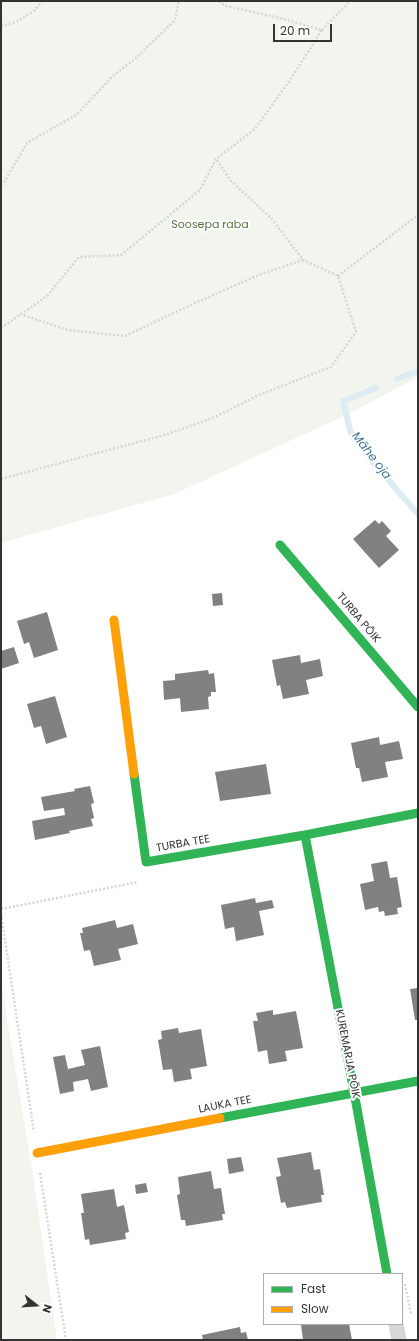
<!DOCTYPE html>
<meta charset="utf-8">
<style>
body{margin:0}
#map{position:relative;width:419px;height:1341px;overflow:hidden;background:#fff;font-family:Poppins,sans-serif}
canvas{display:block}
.frame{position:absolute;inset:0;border:2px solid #333;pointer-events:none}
.legend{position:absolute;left:263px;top:1273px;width:140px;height:52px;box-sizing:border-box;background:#fff;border:1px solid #adadad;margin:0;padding:5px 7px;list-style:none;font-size:12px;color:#333}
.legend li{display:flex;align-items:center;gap:8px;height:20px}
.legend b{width:20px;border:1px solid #adadad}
.north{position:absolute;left:16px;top:1285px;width:40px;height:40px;-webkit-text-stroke:3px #fff;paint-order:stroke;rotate:107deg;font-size:11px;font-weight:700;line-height:16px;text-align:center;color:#333}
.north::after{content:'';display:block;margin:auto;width:14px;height:18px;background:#333;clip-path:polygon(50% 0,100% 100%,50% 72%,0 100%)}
.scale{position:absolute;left:273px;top:24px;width:59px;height:18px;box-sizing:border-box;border:2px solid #333;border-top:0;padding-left:5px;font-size:12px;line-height:14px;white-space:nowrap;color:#333;-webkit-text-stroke:3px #fff;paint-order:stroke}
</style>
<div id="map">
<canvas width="419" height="1341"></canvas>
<div class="frame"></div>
<ul class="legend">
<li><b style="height:5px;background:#30b455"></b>Fast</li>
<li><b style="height:5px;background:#ff9f0a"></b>Slow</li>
</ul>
<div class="north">N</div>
<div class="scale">20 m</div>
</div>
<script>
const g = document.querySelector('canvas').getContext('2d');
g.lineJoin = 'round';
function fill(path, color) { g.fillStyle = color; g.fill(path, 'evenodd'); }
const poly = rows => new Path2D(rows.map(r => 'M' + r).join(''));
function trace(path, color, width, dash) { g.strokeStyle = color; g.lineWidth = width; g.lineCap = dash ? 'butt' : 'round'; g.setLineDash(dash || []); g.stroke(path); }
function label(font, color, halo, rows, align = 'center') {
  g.font = font + ' Poppins,sans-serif'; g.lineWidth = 4; g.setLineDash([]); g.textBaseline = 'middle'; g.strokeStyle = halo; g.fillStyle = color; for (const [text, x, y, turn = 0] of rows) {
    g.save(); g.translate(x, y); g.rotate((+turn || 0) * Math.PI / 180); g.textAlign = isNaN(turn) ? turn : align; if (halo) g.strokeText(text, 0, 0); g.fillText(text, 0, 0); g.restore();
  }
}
fill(poly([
 [1,1,418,1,418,377,344,416,174,494,1,543],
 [1,982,32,1169,57,1340,1,1340]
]), '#f1f5ed');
trace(poly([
 [397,379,418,371],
 [376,388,343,401,351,434,375,465,418,514]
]), '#ddebf3', 6);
fill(poly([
 [375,520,379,524,382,521,391,531,386,536,399,550,379,568,353,539],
 [222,593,223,605,213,606,212,594],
 [47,612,58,650,34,658,29,642,24,644,17,621],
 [14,647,19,663,1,669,1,651],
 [300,655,301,663,320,659,323,676,306,680,309,694,283,699,280,685,277,686,272,660],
 [208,670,209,674,214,673,216,692,211,692,211,696,208,697,209,709,181,712,180,698,164,700,163,681,175,680,175,674],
 [55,696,67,737,46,744,41,726,34,728,27,704],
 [379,737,380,745,399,741,403,759,385,762,388,777,362,782,359,768,356,768,351,743],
 [266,764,271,794,220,801,215,772],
 [90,786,94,803,91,804,94,818,91,819,93,826,69,831,70,833,35,840,32,821,65,815,64,808,44,811,41,797,75,791,74,789],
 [387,861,390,878,397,877,402,907,397,908,398,914,385,916,384,911,379,912,378,907,365,910,360,884,374,881,371,864],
 [255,898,256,903,272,900,274,908,259,911,264,935,236,941,234,927,225,929,221,905],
 [115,920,117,928,133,924,138,944,118,949,121,960,94,966,90,950,84,951,80,933,83,933,82,928],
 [418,988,418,1020,415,1020,410,989],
 [273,1010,273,1015,296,1011,303,1048,285,1051,287,1061,269,1064,267,1050,258,1052,253,1021,258,1021,256,1013],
 [178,1028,179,1033,201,1029,207,1066,190,1069,192,1079,174,1082,172,1069,163,1070,158,1040,162,1039,161,1031],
 [100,1046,108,1087,91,1091,88,1079,73,1082,74,1091,60,1094,53,1057,65,1055,68,1069,85,1065,81,1050],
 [311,1152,314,1170,320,1169,324,1195,321,1195,322,1202,287,1208,285,1202,281,1203,276,1177,281,1176,277,1158],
 [241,1157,244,1171,229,1174,227,1159],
 [211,1171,214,1189,221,1188,225,1214,222,1214,223,1220,186,1226,185,1220,181,1220,177,1195,180,1194,178,1177],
 [146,1183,148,1192,136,1194,135,1185],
 [114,1189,117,1207,124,1205,129,1232,125,1233,126,1239,90,1245,89,1239,85,1240,81,1213,84,1213,81,1194],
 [305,1324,349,1324,352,1340,303,1340,301,1325],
 [240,1327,241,1333,246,1332,248,1340,203,1340,202,1335]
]), '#818181');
trace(poly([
 [1,26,16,22,35,10,42,1],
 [322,30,350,1],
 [1,185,3,184,27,143,76,115,113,76,136,58,175,20,179,1],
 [338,276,418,215],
 [20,314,68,330,125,336,195,303,261,274,303,260,272,219,231,181,216,159],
 [1,328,47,296,79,257,121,255,200,190,216,159,255,129,290,80,322,30,276,17,226,6,218,1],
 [1,479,168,434,215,417,259,395,331,367,356,332,338,276,303,260],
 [1,909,138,882],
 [1,914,34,1132],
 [40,1173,66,1340],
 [405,1284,411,1314]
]), '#d6d6d6', 2.5, [2, 2]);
trace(poly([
 [396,1324,399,1340]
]), '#d7d7d7', 15);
trace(poly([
 [280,545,418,707],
 [134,774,146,862,305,835,418,813],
 [305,835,354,1092,387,1274],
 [220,1118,418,1081]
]), '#30b455', 9);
trace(poly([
 [114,620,134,774],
 [37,1153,220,1118]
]), '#ff9f0a', 9);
label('11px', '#56703f', '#fff', [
 ["Soosepa raba",210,225]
]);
label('11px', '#333', '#fff', [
 ["TURBA PÕIK",358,618,50],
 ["TURBA TEE",183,844,-10],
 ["KUREMARJA PÕIK",347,1054,79],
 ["LAUKA TEE",225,1105,-11]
]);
label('italic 12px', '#3f7597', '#fff', [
 ["Mähe oja",371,456,52]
]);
</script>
